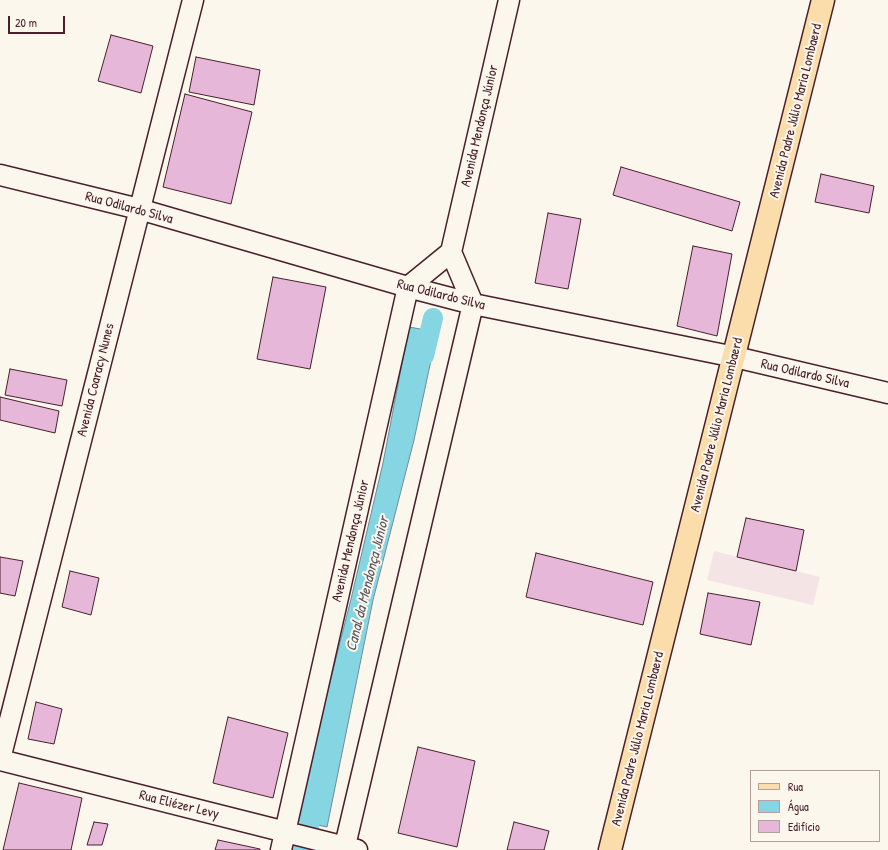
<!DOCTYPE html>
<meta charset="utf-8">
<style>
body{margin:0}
#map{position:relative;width:888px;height:850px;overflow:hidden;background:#fbf7ec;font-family:"Patrick Hand",sans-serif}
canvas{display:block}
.legend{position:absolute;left:750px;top:770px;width:130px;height:72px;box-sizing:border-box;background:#fbf7ec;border:1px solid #b4a19f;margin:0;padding:5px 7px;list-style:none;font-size:12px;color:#4a1f2b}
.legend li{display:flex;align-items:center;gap:8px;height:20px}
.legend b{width:20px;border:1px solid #b4a19f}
.scale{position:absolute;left:8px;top:16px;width:57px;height:18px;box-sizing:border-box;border:2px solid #4a1f2b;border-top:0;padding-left:5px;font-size:12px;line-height:14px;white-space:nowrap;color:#4a1f2b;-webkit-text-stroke:3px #fbf7ec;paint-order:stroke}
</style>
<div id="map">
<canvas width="888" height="850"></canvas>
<ul class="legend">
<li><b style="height:5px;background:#fbddab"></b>Rua</li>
<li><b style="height:11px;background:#86d5e2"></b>Água</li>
<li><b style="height:11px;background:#e6b7d9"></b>Edifício</li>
</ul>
<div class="scale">20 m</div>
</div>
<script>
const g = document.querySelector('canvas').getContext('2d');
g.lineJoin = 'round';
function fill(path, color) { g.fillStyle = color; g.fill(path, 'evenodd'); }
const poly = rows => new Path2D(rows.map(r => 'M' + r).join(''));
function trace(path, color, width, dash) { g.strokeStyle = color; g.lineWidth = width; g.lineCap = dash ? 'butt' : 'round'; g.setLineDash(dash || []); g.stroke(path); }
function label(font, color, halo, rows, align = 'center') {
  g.font = font + ' "Patrick Hand",sans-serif'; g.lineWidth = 4; g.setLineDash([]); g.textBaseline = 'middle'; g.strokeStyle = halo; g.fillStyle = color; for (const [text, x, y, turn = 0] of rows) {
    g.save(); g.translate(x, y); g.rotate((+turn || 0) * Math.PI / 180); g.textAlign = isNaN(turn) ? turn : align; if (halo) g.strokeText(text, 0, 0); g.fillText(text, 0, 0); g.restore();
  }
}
fill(poly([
 [714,551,820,577,813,605,707,580]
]), '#f5e4e6');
const water = poly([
 [409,327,437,332,414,440,373,600,327,827,295,820,351,599,383,463,409,327]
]);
fill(water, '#86d5e2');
trace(water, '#6e8c99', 1);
trace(poly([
 [424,356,433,318],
 [303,850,316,797]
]), '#86d5e2', 20);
const building = poly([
 [111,35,153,46,141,93,98,81,111,35],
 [196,57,260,70,254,105,189,92,196,57],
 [185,94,252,112,231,204,163,187,185,94],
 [621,167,740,202,732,231,613,195,621,167],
 [821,174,874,186,869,213,815,202,821,174],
 [548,213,581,219,568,289,535,283,548,213],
 [693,246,732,254,717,336,677,326,693,246],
 [273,277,326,287,310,369,257,359,273,277],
 [10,369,67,380,62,406,5,395,10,369],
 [0,397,59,411,55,433,0,420,0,397],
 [746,518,804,530,796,571,737,557,746,518],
 [536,553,653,582,643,625,526,597,536,553],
 [0,557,23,561,15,596,0,593,0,557],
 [70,571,99,578,91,615,62,607,70,571],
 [708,593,760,602,751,645,700,634,708,593],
 [36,702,62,709,54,744,28,739,36,702],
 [228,717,288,733,273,798,213,783,228,717],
 [418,747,475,761,457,847,398,833,418,747],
 [19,783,82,798,71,850,3,850,19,783],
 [94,822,108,824,102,845,87,845,94,822],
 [514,822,549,831,544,850,507,850,514,822],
 [218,840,260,849,260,850,215,850,218,840]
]);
fill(building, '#e6b7d9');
trace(building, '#4a1f2b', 1);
const minor = poly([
 [0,175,139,209,408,287,473,304,735,357,888,393],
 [0,759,193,0],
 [0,760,357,850],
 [281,850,408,287,451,252],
 [344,850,473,304,451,252,509,0]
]);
const major = poly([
 [610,850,823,0]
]);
trace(minor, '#4a1f2b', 23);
trace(major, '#4a1f2b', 25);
trace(minor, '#fbf7ec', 20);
trace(major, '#fbddab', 22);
label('14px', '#4a1f2b', '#fbf7ec', [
 ["Avenida Padre Júlio Maria Lombaerd",796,111,-76],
 ["Avenida Mendonça Júnior",480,126,-77],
 ["Rua Odilardo Silva",129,208,15],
 ["Rua Odilardo Silva",441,295,14],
 ["Rua Odilardo Silva",805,374,13],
 ["Avenida Coaracy Nunes",96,380,-76],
 ["Avenida Padre Júlio Maria Lombaerd",717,425,-76],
 ["Avenida Mendonça Júnior",351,541,-77],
 ["Avenida Padre Júlio Maria Lombaerd",638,739,-76],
 ["Rua Eliézer Levy",179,805,14]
]);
label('italic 15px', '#5c5662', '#fbf7ec', [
 ["Canal da Mendonça Júnior",368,584,-76]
]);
</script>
